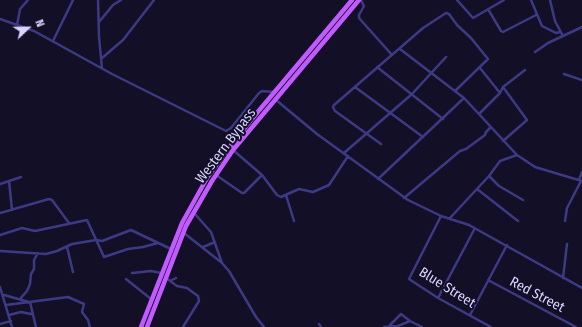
<!DOCTYPE html>
<style>
body{margin:0}
#map{position:relative;width:582px;height:327px;overflow:hidden;background:#130f26;font-family:"Fira Sans Condensed",sans-serif}
canvas{display:block}
.north{position:absolute;left:8px;top:8px;width:40px;height:40px;-webkit-text-stroke:3px #130f26;paint-order:stroke;rotate:68deg;font-size:11px;font-weight:700;line-height:16px;text-align:center;color:#d9d4ff}
.north::after{content:'';display:block;margin:auto;width:14px;height:18px;background:#d9d4ff;clip-path:polygon(50% 0,100% 100%,50% 72%,0 100%)}
</style>
<div id="map">
<canvas width="582" height="327"></canvas>
<div class="north">N</div>
</div>
<script>
const g = document.querySelector('canvas').getContext('2d');
g.lineJoin = 'round';
const poly = rows => new Path2D(rows.map(r => 'M' + r).join(''));
function trace(path, color, width, dash) { g.strokeStyle = color; g.lineWidth = width; g.lineCap = dash ? 'butt' : 'round'; g.setLineDash(dash || []); g.stroke(path); }
function label(font, color, halo, rows, align = 'center') {
  g.font = font + ' "Fira Sans Condensed",sans-serif'; g.lineWidth = 4; g.setLineDash([]); g.textBaseline = 'middle'; g.strokeStyle = halo; g.fillStyle = color; for (const [text, x, y, turn = 0] of rows) {
    g.save(); g.translate(x, y); g.rotate((+turn || 0) * Math.PI / 180); g.textAlign = isNaN(turn) ? turn : align; if (halo) g.strokeText(text, 0, 0); g.fillText(text, 0, 0); g.restore();
  }
}
trace(poly([
 [98,0,99,37,102,68],
 [361,0,364,6,359,15,359,18,392,55],
 [457,0,473,18,504,0],
 [531,0,542,26,556,33,560,32],
 [550,0,555,21,563,36],
 [488,9,501,31,503,32,536,15],
 [0,19,34,31,112,74,226,131,231,128,259,93,262,91,274,92],
 [99,22,113,5,121,0],
 [17,25,20,9,28,0],
 [53,41,73,0],
 [400,49,464,98,517,155,535,167,582,181],
 [535,52,548,43,582,27],
 [102,58,123,40,154,0],
 [377,67,443,119],
 [480,68,500,93],
 [564,74,582,80],
 [355,87,423,137],
 [503,87,527,120,503,141],
 [276,100,317,134,408,200,441,216,469,225,582,288],
 [479,114,500,93,503,87,525,70],
 [381,144,335,111,333,107,334,105,423,28,446,13,449,14,457,25,471,38,488,59,455,91],
 [233,150,262,175,277,195,281,197,299,189,313,192,329,185,348,156],
 [344,153,412,94,446,57],
 [216,175,242,193,244,193,262,175],
 [489,176,499,186,523,200],
 [378,179,464,98],
 [579,180,582,172],
 [9,181,12,210],
 [0,184,21,177],
 [477,189,518,221],
 [286,195,294,221],
 [404,198,460,151,466,149,485,135,486,132,491,127],
 [0,213,49,199,52,200,69,223],
 [194,213,211,232,222,263],
 [441,216,409,279,438,298,491,327],
 [450,218,489,176,500,161,517,155],
 [565,221,567,208,581,181],
 [184,233,222,263,229,271,256,317,264,327],
 [0,235,22,228,35,231,87,220,104,257,128,249,143,247,158,243],
 [67,247,73,272],
 [203,247,215,242],
 [0,251,46,254,57,251,72,244,96,240,102,241,131,230,171,249],
 [132,273,151,271,161,273],
 [166,278,177,286,187,288,198,296,199,301,183,327],
 [563,278,567,244],
 [126,279,151,299],
 [488,280,576,327],
 [170,281,176,278],
 [0,287,12,327],
 [4,295,29,302],
 [438,298,475,228],
 [20,299,27,291,30,284,31,274,34,269,34,260,38,253],
 [30,302,36,327],
 [6,305,68,297,84,304,82,312,88,320,90,327],
 [9,315,21,312,31,314],
 [470,315,507,245],
 [0,324,11,321],
 [319,324,321,327],
 [390,325,401,314,410,321,422,327],
 [384,327,398,326,410,321]
]), '#3d3a85', 2.5);
trace(poly([
 [141,327,182,223,207,178,228,149,251,120,352,0],
 [147,327,186,226,212,181,233,150,359,0]
]), '#c25bff', 4.5);
label('14px', '#d9d4ff', '#130f26', [
 ["Western Bypass",226,146,-53],
 ["Blue Street",447,288,32],
 ["Red Street",537,295,28]
]);
</script>
